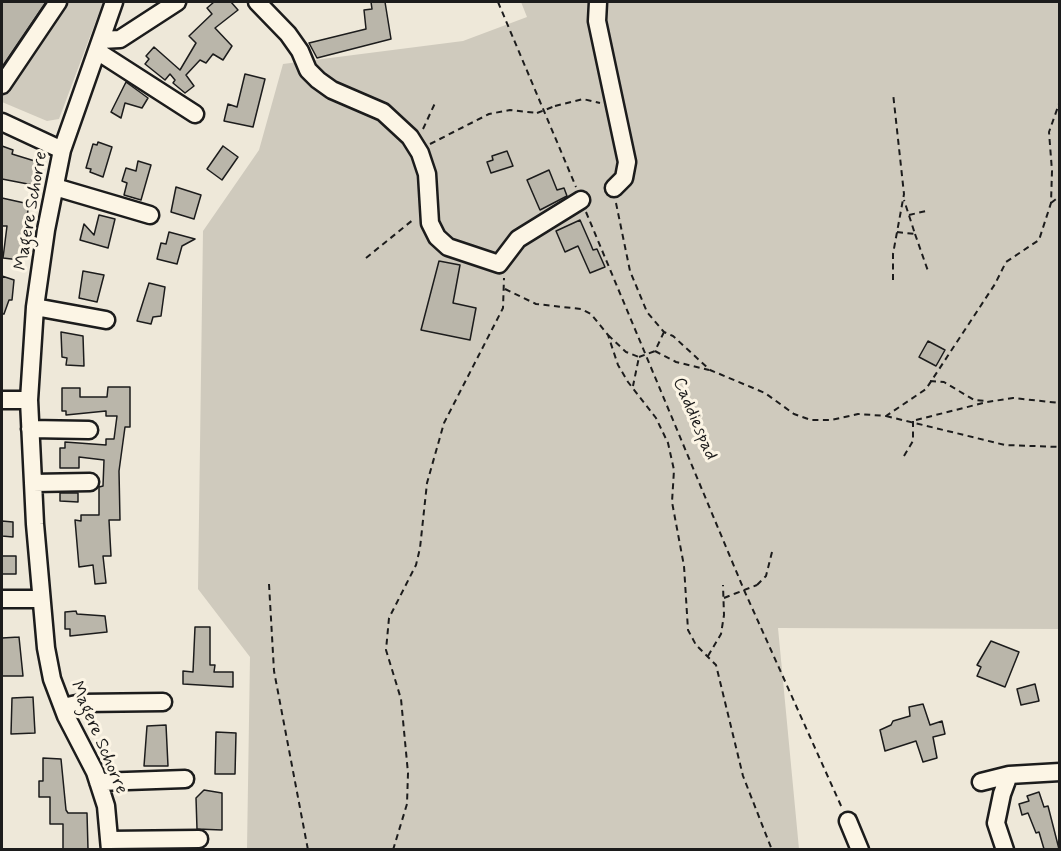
<!DOCTYPE html>
<style>
body{margin:0}
#map{position:relative;width:1061px;height:851px;overflow:hidden;background:#eee8d9;font-family:Mynerve,sans-serif}
canvas{display:block}
.frame{position:absolute;inset:0;border:3px solid #1c1c1c;pointer-events:none}
</style>
<div id="map">
<canvas width="1061" height="851"></canvas>
<div class="frame"></div>
</div>
<script>
const g = document.querySelector('canvas').getContext('2d');
g.lineJoin = 'round';
function fill(path, color) { g.fillStyle = color; g.fill(path, 'evenodd'); }
const poly = rows => new Path2D(rows.map(r => 'M' + r).join(''));
function trace(path, color, width, dash) { g.strokeStyle = color; g.lineWidth = width; g.lineCap = dash ? 'butt' : 'round'; g.setLineDash(dash || []); g.stroke(path); }
function label(font, color, halo, rows, align = 'center') {
  g.font = font + ' Mynerve,sans-serif'; g.lineWidth = 6; g.setLineDash([]); g.textBaseline = 'middle'; g.strokeStyle = halo; g.fillStyle = color; for (const [text, x, y, turn = 0] of rows) {
    g.save(); g.translate(x, y); g.rotate((+turn || 0) * Math.PI / 180); g.textAlign = isNaN(turn) ? turn : align; if (halo) g.strokeText(text, 0, 0); g.fillText(text, 0, 0); g.restore();
  }
}
fill(poly([
 [65,2,103,2,59,119,47,121,2,102,2,93],
 [521,2,1059,2,1059,629,778,628,799,849,247,849,250,657,198,589,203,231,259,150,283,64,463,41,527,17]
]), '#cfcabd');
const building = poly([
 [2,2,46,2,2,67,2,2],
 [214,2,231,2,238,10,215,28,232,46,223,60,213,54,206,63,200,60,186,75,194,86,185,93,173,83,175,80,170,74,165,80,145,64,149,59,146,56,154,47,180,70,196,43,189,36,212,14,207,8,214,2],
 [371,2,385,2,391,39,317,58,309,43,366,29,364,10,372,9,371,2],
 [245,74,265,79,253,127,224,121,228,104,237,107,245,74],
 [126,82,148,98,142,108,125,103,121,118,111,112,126,82],
 [98,142,112,147,103,177,90,172,91,169,86,168,93,144,97,145,98,142],
 [2,146,13,150,12,154,38,162,33,185,2,179,2,146],
 [223,146,238,157,222,180,207,169,223,146],
 [507,151,513,166,491,173,487,162,493,160,492,156,507,151],
 [138,161,151,165,141,200,124,195,127,183,122,181,126,168,136,171,138,161],
 [549,170,557,190,564,188,567,196,540,210,527,180,549,170],
 [176,187,201,195,194,219,171,212,176,187],
 [2,198,29,204,20,260,3,258,7,226,2,226,2,198],
 [99,215,115,219,108,248,80,240,84,224,94,235,99,215],
 [580,220,591,245,593,250,597,249,605,267,590,273,578,246,565,252,556,231,580,220],
 [169,232,195,239,182,246,177,264,157,259,161,243,166,244,169,232],
 [439,261,460,265,453,303,476,308,470,340,421,330,439,261],
 [83,271,104,275,97,302,79,298,83,271],
 [2,276,14,280,12,300,9,300,4,314,2,314,2,276],
 [149,283,165,287,161,316,153,317,151,324,137,321,149,283],
 [61,332,83,336,84,366,66,365,67,358,62,357,61,332],
 [928,341,945,350,936,366,919,357,928,341],
 [108,387,130,387,130,427,125,427,119,471,120,520,109,520,111,556,103,556,106,583,95,584,93,565,79,567,75,520,81,521,81,515,99,515,99,487,103,486,104,460,79,457,79,468,60,468,60,448,65,448,65,442,106,445,106,439,114,439,117,416,106,416,106,411,66,415,66,411,62,411,62,388,80,388,80,397,107,397,108,387],
 [60,493,78,493,78,502,60,501,60,493],
 [2,521,13,522,13,537,2,536,2,521],
 [2,556,16,556,16,574,2,574,2,556],
 [76,611,77,614,105,616,107,632,70,636,70,629,65,629,65,612,76,611],
 [195,627,210,627,210,665,215,665,214,672,233,672,233,687,183,684,183,671,193,672,195,627],
 [19,637,23,676,2,676,2,638,19,637],
 [991,641,1019,652,1005,687,977,676,981,667,977,665,991,641],
 [1035,684,1039,701,1021,705,1017,689,1035,684],
 [33,697,35,733,11,734,12,698,33,697],
 [923,704,930,725,942,721,945,734,933,737,937,758,923,762,916,741,885,751,880,730,891,725,893,721,910,716,909,707,923,704],
 [166,725,168,766,144,766,147,726,166,725],
 [216,732,236,733,235,774,215,774,216,732],
 [43,758,61,759,66,810,68,813,87,813,88,849,63,849,63,824,50,824,50,797,39,797,39,781,43,781,43,758],
 [204,790,222,793,222,830,197,829,196,798,204,790],
 [1039,792,1044,807,1048,806,1059,849,1044,849,1039,832,1036,833,1028,813,1022,815,1019,804,1029,801,1027,796,1039,792]
]);
fill(building, '#bab6aa');
trace(building, '#1c1c1c', 1.5);
const minor = poly([
 [257,2,288,34,300,51,308,70,318,80,332,90,383,112,410,137,420,153,427,174,430,223,437,237,448,247,499,264,518,239,581,200],
 [598,2,597,21,627,162,624,178,614,188],
 [101,40,120,39,177,2],
 [97,51,195,114],
 [2,85,58,2],
 [2,122,62,150],
 [55,187,150,215],
 [35,307,106,320],
 [2,400,29,400],
 [30,429,89,430],
 [33,483,90,482],
 [2,599,41,599],
 [63,707,81,703,163,702],
 [98,782,185,779],
 [981,782,1009,775,1060,772],
 [848,821,860,850],
 [109,840,199,839],
 [110,850,106,806,95,772,66,716,52,679,46,648,35,524,29,400,35,307,46,230,62,150,114,2],
 [1005,850,996,823,1002,794,1009,775]
]);
trace(minor, '#1c1c1c', 21);
trace(poly([
 [498,2,576,187],
 [555,106,583,99,600,103],
 [423,129,436,101],
 [430,144,489,114,510,110,537,113],
 [616,203,630,271,647,312,664,332,673,336,710,370,765,393,794,414,811,420,831,420,858,414,886,416,926,389,995,284,1006,262,1039,240,1051,203,1052,171,1049,132,1060,101],
 [1051,203,1060,196],
 [586,212,744,590,842,808],
 [909,215,926,211],
 [897,232,915,234,904,200],
 [915,234,928,271],
 [366,258,414,219],
 [893,280,893,254,904,194,893,93],
 [505,289,536,304,581,309,591,314,608,335,618,365,628,382,656,418,668,443,674,470,672,502,684,566,688,630,696,645,716,665,743,776,772,850],
 [664,332,655,351,676,362,709,370],
 [608,335,626,352,639,357,633,386],
 [930,381,944,382,974,400,986,401],
 [886,416,1005,445,1060,447],
 [916,420,987,402,1013,398,1060,403],
 [904,456,913,441,913,421],
 [269,584,274,671,308,850],
 [757,585,766,576,773,548],
 [724,598,734,594],
 [708,656,721,634,724,615,723,585],
 [393,850,407,804,408,773,401,699,386,650,389,618,416,565,420,548,427,483,444,423,503,308,504,278]
]), '#1c1c1c', 2, [6, 4.5]);
trace(minor, '#fcf5e5', 16);
trace(poly([
 [537,113,555,106],
 [639,357,655,351],
 [734,594,757,585]
]), '#1c1c1c', 2, [6, 4.5]);
label('18px', '#1c1c1c', '#fcf5e5', [
 ["Magere Schorre",32,211,-80],
 ["Caddiespad",694,419,67],
 ["Magere Schorre",98,738,67]
]);
</script>
